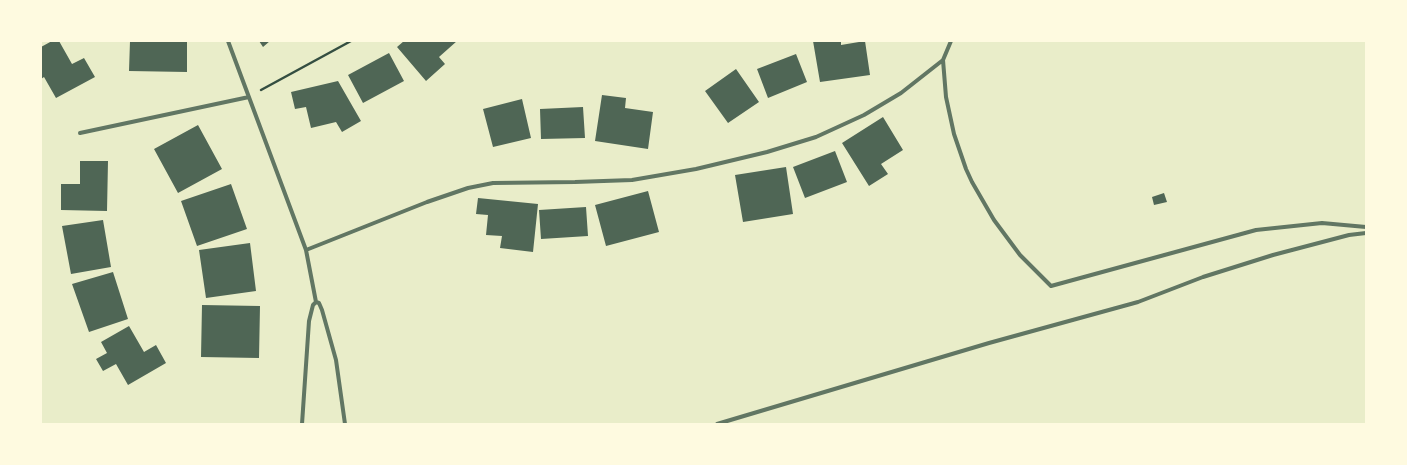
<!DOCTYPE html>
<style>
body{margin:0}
#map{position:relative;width:1407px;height:465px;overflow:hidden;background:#e9edc9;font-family:"Libre Baskerville",serif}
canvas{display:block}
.frame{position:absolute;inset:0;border:42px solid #fefae0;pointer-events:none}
</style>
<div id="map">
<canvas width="1407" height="465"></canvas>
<div class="frame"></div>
</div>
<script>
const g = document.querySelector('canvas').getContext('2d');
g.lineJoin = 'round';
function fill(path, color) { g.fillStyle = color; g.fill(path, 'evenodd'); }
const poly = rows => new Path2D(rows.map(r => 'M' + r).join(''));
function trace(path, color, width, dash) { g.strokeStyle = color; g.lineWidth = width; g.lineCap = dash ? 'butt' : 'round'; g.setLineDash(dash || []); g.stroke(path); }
fill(poly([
 [52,41,59,41,72,64,84,58,95,77,56,98,44,77,41,79,41,47],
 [130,41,187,41,187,72,129,71],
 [259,41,270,41,263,47],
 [404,41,457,41,439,57,445,64,426,81,397,47],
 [813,41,841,41,841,45,865,41,870,75,820,82],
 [389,53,404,81,363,103,348,75],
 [796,54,807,82,768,98,757,69],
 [736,69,759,102,728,123,705,91],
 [338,81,361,121,342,132,336,122,311,128,306,107,295,109,291,92],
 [602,95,626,98,625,108,653,112,648,149,595,141],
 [522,99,531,138,493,147,483,109],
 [583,107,585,138,541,139,540,109],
 [883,117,903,150,881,164,888,174,869,186,842,143],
 [198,125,222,169,178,193,154,149],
 [835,151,847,182,805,198,793,167],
 [80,161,108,161,107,211,61,210,61,184,80,184],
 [786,167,793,214,743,222,735,175],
 [231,184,247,229,197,246,181,201],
 [648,191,659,232,606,246,595,205],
 [1164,193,1167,202,1154,205,1152,197],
 [478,198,538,204,533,252,500,248,502,236,486,235,488,215,476,214],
 [586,207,588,236,541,239,539,210],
 [103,220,111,267,71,274,62,226],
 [250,243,256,291,206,298,199,250],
 [113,272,128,319,89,332,72,284],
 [202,305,260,306,259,358,201,357],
 [129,326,144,352,156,345,166,363,128,385,116,364,103,371,96,359,107,353,101,342]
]), '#4f6655');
trace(poly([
 [261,90,351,41]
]), '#344e41', 2.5);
trace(poly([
 [228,41,306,250,316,302,319,303,322,310,336,360,345,424],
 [943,60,946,97,954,134,966,169,972,182,994,220,1020,255,1051,286,1256,230,1322,223,1366,227],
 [80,133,249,97],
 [306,250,427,202,468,188,493,183,575,182,632,180,696,169,767,152,816,137,864,115,901,93,943,60,951,41],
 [302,424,309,321,313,305,316,302],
 [717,424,989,343,1138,302,1203,277,1273,255,1349,235,1366,233]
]), '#617663', 4);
</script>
